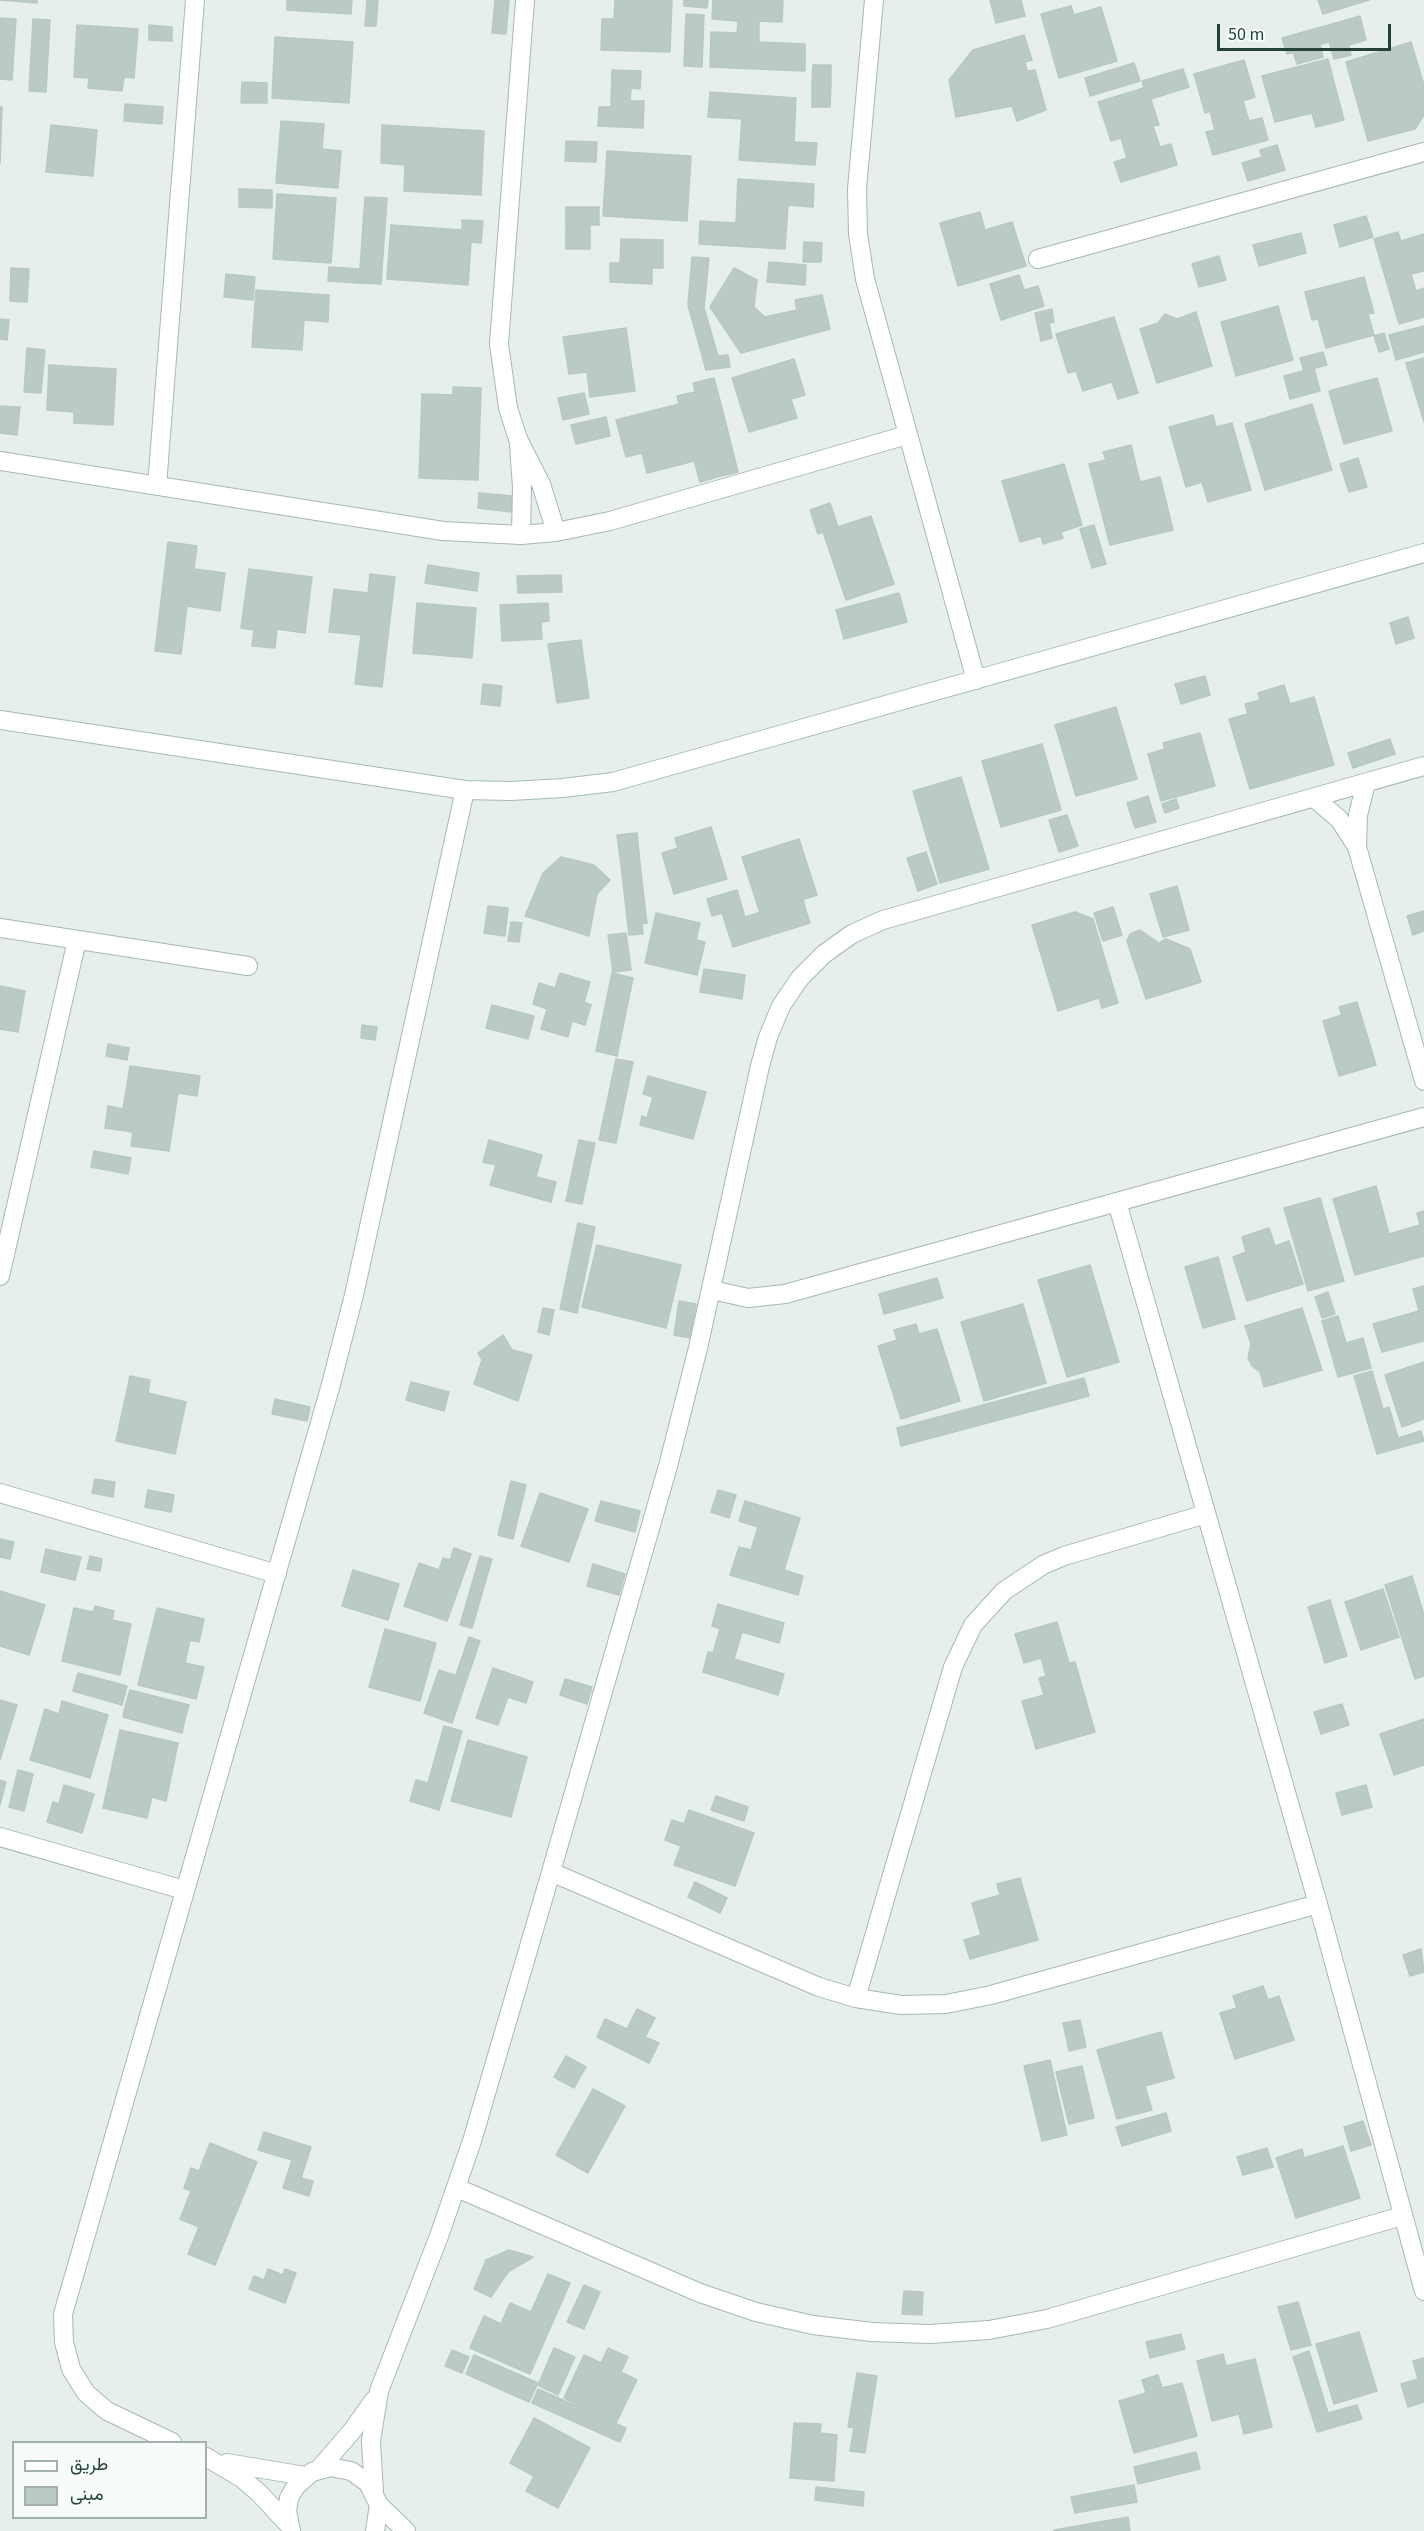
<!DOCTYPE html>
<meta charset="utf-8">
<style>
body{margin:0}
#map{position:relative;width:1424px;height:2531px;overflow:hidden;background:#e6efeb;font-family:"Source Sans 3",Vazirmatn,sans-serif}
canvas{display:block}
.legend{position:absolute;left:12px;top:2441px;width:195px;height:78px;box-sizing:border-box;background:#f7fbf9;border:2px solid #a3b1ad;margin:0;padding:8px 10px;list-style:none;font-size:18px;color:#24423a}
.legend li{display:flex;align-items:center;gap:12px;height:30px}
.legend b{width:30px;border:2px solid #a3b1ad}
.scale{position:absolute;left:1217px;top:24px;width:174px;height:27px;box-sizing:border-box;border:3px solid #24423a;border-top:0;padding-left:8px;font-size:18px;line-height:21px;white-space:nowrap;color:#24423a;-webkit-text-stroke:4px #f7fbf9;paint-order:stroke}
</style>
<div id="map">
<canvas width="1424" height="2531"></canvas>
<ul class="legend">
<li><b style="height:8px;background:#fff"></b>طريق</li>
<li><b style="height:16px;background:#bbcac4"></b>مبنى</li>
</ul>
<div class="scale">50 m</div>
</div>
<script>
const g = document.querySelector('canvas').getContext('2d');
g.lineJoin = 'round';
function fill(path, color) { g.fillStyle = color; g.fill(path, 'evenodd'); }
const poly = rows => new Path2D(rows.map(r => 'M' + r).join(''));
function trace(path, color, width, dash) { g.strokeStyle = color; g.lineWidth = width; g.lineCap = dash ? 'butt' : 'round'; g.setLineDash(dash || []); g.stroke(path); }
const building = poly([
 [0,0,37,0,37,3,0,0],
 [287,0,352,0,351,14,287,10,287,0],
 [367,0,378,0,376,26,365,26,367,0],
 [495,0,509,0,506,34,492,33,495,0],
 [615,0,672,0,670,52,601,50,602,19,614,19,615,0],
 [684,0,708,0,707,8,684,6,684,0],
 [713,0,783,0,782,22,759,21,759,42,805,44,805,71,710,67,711,32,737,33,738,21,712,19,713,0],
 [990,0,1021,0,1025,16,996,23,990,0],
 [1318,0,1369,0,1323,14,1318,0],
 [1071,6,1074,15,1101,7,1117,61,1059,78,1041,14,1071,6],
 [686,14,704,15,702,67,684,66,686,14],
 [1360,16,1366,40,1349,45,1351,55,1334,59,1325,26,1360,16],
 [0,18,16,19,12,80,0,79,0,18],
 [33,19,50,20,46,92,29,91,33,19],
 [77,25,138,29,134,78,124,77,122,91,88,88,89,78,74,77,77,25],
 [149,25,172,27,172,41,149,40,149,25],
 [1325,26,1329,42,1287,54,1282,38,1325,26],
 [1024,35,1032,60,1025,62,1027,71,1035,70,1046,110,1017,121,1012,106,956,117,949,80,973,50,1024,35],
 [275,37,353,42,349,103,272,98,275,37],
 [1411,42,1424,85,1424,115,1415,129,1368,141,1346,62,1411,42],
 [1320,45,1323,57,1297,64,1293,52,1320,45],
 [1328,59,1344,120,1316,127,1312,113,1275,122,1262,76,1328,59],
 [1244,60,1255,97,1243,101,1249,121,1262,118,1268,140,1213,155,1206,132,1215,130,1210,111,1205,113,1194,74,1244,60],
 [1134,63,1140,81,1090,96,1085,78,1134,63],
 [813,65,831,65,831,84,812,84,813,65],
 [1183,69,1189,87,1151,99,1147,87,1144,88,1142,81,1183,69],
 [612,70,641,71,640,89,631,88,630,101,644,101,643,128,598,126,599,107,611,107,612,70],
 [242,82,267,83,267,103,241,103,242,82],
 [812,84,831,84,830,107,812,107,812,84],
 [1147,87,1159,125,1153,126,1160,147,1171,144,1177,165,1121,182,1114,162,1127,158,1121,138,1111,141,1098,102,1147,87],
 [710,92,796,98,794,142,817,143,815,165,739,160,742,119,708,117,710,92],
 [125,104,163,107,162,124,124,121,125,104],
 [0,107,2,107,0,163,0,107],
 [281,121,324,124,322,149,341,151,338,188,276,183,281,121],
 [51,125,97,130,93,176,46,172,51,125],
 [382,125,484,131,481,195,404,191,405,165,381,163,382,125],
 [566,141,597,142,596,162,565,161,566,141],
 [1277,145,1285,170,1248,181,1242,163,1262,157,1260,150,1277,145],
 [607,151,691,156,687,221,603,216,607,151],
 [738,179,814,184,813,207,788,205,785,249,699,244,700,221,736,223,738,179],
 [239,189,272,190,272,208,239,207,239,189],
 [277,194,336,198,331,263,273,259,277,194],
 [365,197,387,198,381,284,359,283,365,197],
 [566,207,599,207,599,225,566,225,566,207],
 [980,212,985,230,1012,222,1026,266,958,286,940,223,980,212],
 [1366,216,1373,237,1340,247,1334,225,1366,216],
 [462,220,483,221,481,243,471,242,468,285,387,279,391,225,462,230,462,220],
 [566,225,590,225,590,249,566,249,566,225],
 [1398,232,1416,291,1424,288,1424,317,1399,324,1374,239,1398,232],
 [1301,233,1306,253,1259,266,1253,245,1301,233],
 [1424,234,1424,271,1411,274,1401,241,1424,234],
 [621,239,663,240,663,268,652,268,652,284,610,282,610,263,620,263,621,239],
 [804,242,822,243,821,262,803,262,804,242],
 [1219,256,1226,280,1199,287,1192,264,1219,256],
 [692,257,709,258,704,308,688,305,692,257],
 [769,262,806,265,805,285,767,282,769,262],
 [329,267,360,269,359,283,328,281,329,267],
 [11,268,29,269,27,302,10,301,11,268],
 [734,268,757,280,754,307,765,317,797,310,795,300,822,295,830,329,741,353,710,307,734,268],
 [226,274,255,277,253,300,224,297,226,274],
 [1019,275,1024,290,1038,286,1044,306,1001,320,990,284,1019,275],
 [1364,277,1374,313,1368,314,1374,335,1326,348,1318,319,1312,320,1305,292,1364,277],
 [256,290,329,295,328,322,304,320,302,350,252,347,256,290],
 [688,305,704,308,718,356,728,355,730,367,706,370,688,305],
 [1278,306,1293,360,1236,376,1221,322,1278,306],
 [1052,309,1054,322,1049,323,1052,338,1041,341,1035,313,1052,309],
 [1196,312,1212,366,1157,383,1140,329,1158,323,1165,314,1177,319,1196,312],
 [1114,317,1138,393,1118,399,1112,382,1083,391,1076,371,1068,373,1056,334,1114,317],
 [0,319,9,320,7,340,0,339,0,319],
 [1424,326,1424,352,1396,360,1389,335,1424,326],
 [626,328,635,391,590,397,587,372,569,374,563,337,626,328],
 [1384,333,1389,349,1379,352,1374,336,1384,333],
 [27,348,45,350,41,393,24,392,27,348],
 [1323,352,1327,365,1304,371,1300,358,1323,352],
 [1424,358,1424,422,1406,363,1424,358],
 [794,359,805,395,791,399,797,418,749,432,732,378,794,359],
 [49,365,116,369,113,425,74,423,74,412,47,410,49,365],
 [1314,368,1320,391,1290,399,1284,376,1314,368],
 [714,378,723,412,702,418,693,383,714,378],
 [1377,378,1392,431,1344,444,1329,391,1377,378],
 [453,387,481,388,478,480,419,478,422,394,453,395,453,387],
 [695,392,703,425,686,430,677,396,695,392],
 [584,393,589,414,563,420,558,398,584,393],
 [679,404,694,461,647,473,642,453,626,457,616,420,679,404],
 [1312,404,1332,470,1265,490,1245,424,1312,404],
 [0,406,20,407,17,435,0,433,0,406],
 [723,412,738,472,717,477,702,418,723,412],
 [1213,415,1216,427,1232,423,1251,490,1208,502,1202,482,1186,487,1169,427,1213,415],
 [606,417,610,436,576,444,571,425,606,417],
 [703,425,717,477,700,482,686,430,703,425],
 [1131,445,1140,482,1160,477,1173,530,1110,545,1089,464,1106,460,1103,452,1131,445],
 [1358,458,1367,487,1349,492,1340,464,1358,458],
 [1064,464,1082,525,1061,532,1063,538,1043,544,1041,536,1020,542,1002,481,1064,464],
 [479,493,513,496,511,512,478,508,479,493],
 [830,503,838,527,818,534,810,510,830,503],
 [871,516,894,584,846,600,823,532,871,516],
 [1094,525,1106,564,1092,568,1080,529,1094,525],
 [168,542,197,546,194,569,225,573,220,611,187,606,181,654,155,651,168,542],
 [428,565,479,573,477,591,425,583,428,565],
 [249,569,312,577,305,633,277,629,275,648,252,646,254,630,241,628,249,569],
 [370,574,395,577,382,687,355,684,361,635,329,632,334,589,368,593,370,574],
 [561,575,562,592,518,593,517,576,561,575],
 [899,593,907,622,844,639,836,610,899,593],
 [417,603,476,608,472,658,413,653,417,603],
 [548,603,549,621,541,622,542,639,502,641,500,605,548,603],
 [1408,617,1414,638,1396,644,1390,623,1408,617],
 [581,640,589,698,557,703,548,644,581,640],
 [1205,676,1210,695,1181,704,1175,684,1205,676],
 [483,684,502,686,500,706,481,704,483,684],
 [1284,685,1290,704,1314,697,1334,765,1250,789,1229,719,1248,714,1245,704,1260,700,1258,693,1284,685],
 [1116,707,1137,779,1076,796,1055,725,1116,707],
 [1200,733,1215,786,1161,801,1148,754,1165,749,1163,743,1200,733],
 [1390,739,1395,754,1353,768,1348,753,1390,739],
 [1042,744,1061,810,1001,827,982,761,1042,744],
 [961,777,989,869,940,883,913,791,961,777],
 [1148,796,1156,822,1135,828,1127,803,1148,796],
 [1176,799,1179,808,1165,813,1162,804,1176,799],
 [1067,815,1078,846,1059,852,1049,820,1067,815],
 [711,827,727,879,674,894,662,853,678,848,675,838,711,827],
 [637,833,640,863,621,865,617,835,637,833],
 [799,839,817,895,760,913,742,857,799,839],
 [926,852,937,884,918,891,907,858,926,852],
 [561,857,594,865,610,880,597,894,589,936,525,916,543,873,561,857],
 [640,863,645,907,626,909,621,865,640,863],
 [1177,886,1189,930,1163,937,1150,894,1177,886],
 [737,890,742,907,712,916,707,899,737,890],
 [803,899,806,911,749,929,745,917,803,899],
 [488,906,508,908,505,936,484,933,488,906],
 [645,907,647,923,642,924,643,934,629,935,626,909,645,907],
 [742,907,752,941,733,947,722,913,742,907],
 [1113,907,1122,935,1103,941,1094,913,1113,907],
 [806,911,810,923,752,941,749,929,806,911],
 [1424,911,1424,931,1413,935,1407,916,1424,911],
 [1075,912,1093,919,1118,1003,1102,1008,1099,998,1058,1011,1032,925,1075,912],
 [656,913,700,923,696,940,705,942,697,975,645,963,656,913],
 [511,922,522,923,519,942,508,941,511,922],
 [1140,930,1159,943,1166,939,1190,949,1201,982,1146,999,1127,941,1130,934,1140,930],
 [626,933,631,970,613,972,608,935,626,933],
 [704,969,745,975,742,999,700,992,704,969],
 [560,973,590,982,584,1002,591,1005,585,1025,572,1021,568,1037,541,1029,547,1009,533,1004,539,983,555,988,560,973],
 [612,973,633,978,617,1056,596,1051,612,973],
 [0,986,25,991,18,1032,0,1029,0,986],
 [1357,1002,1376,1065,1339,1076,1323,1021,1342,1015,1339,1007,1357,1002],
 [492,1005,534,1016,528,1039,486,1028,492,1005],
 [362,1025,377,1027,375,1040,361,1038,362,1025],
 [108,1044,129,1048,127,1060,106,1056,108,1044],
 [616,1059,633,1062,616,1143,599,1140,616,1059],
 [130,1066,200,1076,197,1096,178,1093,169,1151,131,1146,133,1132,105,1128,108,1106,123,1109,130,1066],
 [648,1076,706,1092,693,1139,640,1125,642,1116,647,1118,653,1097,643,1094,648,1076],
 [489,1140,542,1155,536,1177,556,1182,551,1202,490,1185,496,1165,483,1162,489,1140],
 [579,1140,595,1143,582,1204,566,1201,579,1140],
 [94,1151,131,1158,128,1174,91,1167,94,1151],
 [1376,1186,1389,1234,1420,1225,1417,1213,1424,1211,1424,1256,1355,1275,1333,1199,1376,1186],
 [1320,1198,1344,1281,1308,1291,1284,1208,1320,1198],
 [578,1223,595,1227,577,1313,560,1309,578,1223],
 [1269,1228,1275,1246,1289,1241,1303,1284,1247,1301,1233,1257,1246,1252,1242,1237,1269,1228],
 [597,1245,681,1265,666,1328,582,1307,597,1245],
 [1218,1257,1235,1319,1203,1328,1185,1267,1218,1257],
 [1090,1265,1119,1362,1067,1377,1038,1280,1090,1265],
 [937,1278,943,1298,884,1314,879,1294,937,1278],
 [1424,1286,1424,1341,1382,1352,1373,1324,1419,1311,1413,1289,1424,1286],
 [1328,1292,1335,1314,1322,1318,1315,1297,1328,1292],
 [679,1301,696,1304,690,1338,674,1335,679,1301],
 [1023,1304,1046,1383,984,1401,961,1322,1023,1304],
 [543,1308,554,1310,549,1335,538,1332,543,1308],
 [1302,1308,1322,1370,1264,1387,1260,1372,1252,1366,1248,1358,1251,1344,1245,1326,1302,1308],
 [1338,1316,1346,1343,1363,1338,1371,1368,1338,1377,1322,1321,1338,1316],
 [916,1324,919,1334,937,1329,960,1401,901,1419,878,1346,897,1340,894,1330,916,1324],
 [503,1335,512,1350,532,1355,518,1401,474,1384,482,1360,478,1353,503,1335],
 [1424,1362,1424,1419,1402,1427,1385,1375,1424,1362],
 [1372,1371,1383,1409,1389,1407,1398,1438,1421,1431,1424,1441,1377,1454,1354,1376,1372,1371],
 [130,1376,150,1380,148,1393,186,1402,175,1454,116,1441,130,1376],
 [1084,1378,1089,1396,901,1446,897,1428,1084,1378],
 [411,1382,449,1392,444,1411,406,1400,411,1382],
 [275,1399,310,1407,307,1421,272,1414,275,1399],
 [95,1479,115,1482,113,1497,92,1493,95,1479],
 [511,1481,526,1485,513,1539,498,1535,511,1481],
 [148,1490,174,1495,171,1512,145,1507,148,1490],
 [718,1490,736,1495,729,1518,711,1512,718,1490],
 [540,1493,588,1509,569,1562,521,1546,540,1493],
 [601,1501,640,1511,635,1532,595,1521,601,1501],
 [745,1501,800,1518,784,1570,803,1576,798,1595,730,1575,739,1547,751,1550,758,1527,739,1521,745,1501],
 [0,1539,14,1542,10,1559,0,1557,0,1539],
 [454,1548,471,1554,447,1621,404,1606,419,1563,439,1570,443,1558,450,1560,454,1548],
 [46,1549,62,1553,57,1576,41,1572,46,1549],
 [62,1553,81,1557,75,1580,57,1576,62,1553],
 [90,1556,102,1559,100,1571,87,1569,90,1556],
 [480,1556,492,1559,472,1628,460,1625,480,1556],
 [593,1564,625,1574,619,1595,587,1586,593,1564],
 [353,1570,399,1584,388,1620,342,1606,353,1570],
 [1412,1576,1424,1615,1424,1676,1415,1679,1385,1585,1412,1576],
 [1383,1589,1399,1637,1361,1650,1345,1602,1383,1589],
 [0,1591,45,1605,29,1655,0,1646,0,1591],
 [1330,1600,1347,1656,1325,1663,1308,1607,1330,1600],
 [718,1604,784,1623,779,1643,742,1632,734,1659,784,1674,778,1695,703,1672,708,1652,713,1653,720,1629,712,1626,718,1604],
 [95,1606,114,1611,112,1620,131,1624,120,1675,62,1661,74,1608,93,1612,95,1606],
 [157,1608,204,1619,199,1642,190,1640,185,1663,204,1667,196,1699,138,1685,157,1608],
 [1057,1622,1069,1663,1075,1662,1095,1732,1036,1749,1022,1701,1052,1693,1044,1695,1039,1678,1046,1676,1041,1658,1024,1663,1015,1634,1057,1622],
 [385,1629,436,1643,420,1701,369,1687,385,1629],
 [469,1637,480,1641,467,1679,456,1675,469,1637],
 [493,1668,533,1682,526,1703,508,1697,498,1725,476,1718,493,1668],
 [439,1670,467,1679,452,1723,424,1713,439,1670],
 [78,1673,127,1686,122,1705,73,1691,78,1673],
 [565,1679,592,1687,587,1704,560,1695,565,1679],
 [130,1690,189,1705,185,1719,126,1703,130,1690],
 [0,1700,17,1705,0,1760,0,1700],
 [62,1701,108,1715,90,1778,30,1760,45,1709,59,1714,62,1701],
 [126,1703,185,1719,182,1733,123,1717,126,1703],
 [1342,1704,1349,1725,1321,1734,1314,1712,1342,1704],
 [1424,1719,1424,1765,1394,1775,1380,1734,1424,1719],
 [444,1726,462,1731,439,1810,410,1801,416,1780,428,1783,444,1726],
 [120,1730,178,1743,166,1801,152,1797,147,1818,103,1808,120,1730],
 [468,1740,527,1757,511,1817,451,1801,468,1740],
 [18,1770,33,1774,24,1811,9,1807,18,1770],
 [0,1780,6,1782,0,1805,0,1780],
 [64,1785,94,1794,82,1833,47,1822,53,1802,59,1804,64,1785],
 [1366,1785,1372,1807,1342,1815,1336,1793,1366,1785],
 [716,1796,748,1807,744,1821,711,1810,716,1796],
 [689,1810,754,1833,735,1886,674,1865,681,1846,665,1840,672,1820,684,1824,689,1810],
 [1020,1878,1038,1940,970,1959,964,1940,981,1935,972,1903,1000,1895,997,1884,1020,1878],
 [695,1882,727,1898,720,1913,688,1897,695,1882],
 [1421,1949,1424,1972,1410,1976,1403,1955,1421,1949],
 [1263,1986,1268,2000,1279,1996,1294,2040,1235,2059,1220,2013,1237,2008,1233,1996,1263,1986],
 [637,2009,655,2018,645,2037,659,2043,649,2063,597,2037,605,2019,627,2029,637,2009],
 [1080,2020,1086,2047,1069,2051,1063,2023,1080,2020],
 [1161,2032,1174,2078,1145,2086,1152,2110,1117,2119,1097,2050,1161,2032],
 [566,2056,586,2067,574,2088,554,2077,566,2056],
 [1050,2060,1067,2135,1042,2141,1024,2066,1050,2060],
 [1082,2066,1094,2118,1069,2124,1056,2072,1082,2066],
 [593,2089,625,2106,588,2173,556,2155,593,2089],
 [1166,2113,1171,2131,1122,2146,1116,2127,1166,2113],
 [1363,2121,1371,2145,1351,2151,1344,2127,1363,2121],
 [264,2132,311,2147,301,2178,313,2181,309,2196,283,2188,292,2160,258,2150,264,2132],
 [210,2143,257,2162,215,2265,188,2254,199,2227,180,2219,191,2191,184,2188,191,2168,199,2171,210,2143],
 [1343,2146,1360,2198,1296,2218,1276,2158,1302,2149,1304,2158,1343,2146],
 [1267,2148,1273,2167,1243,2175,1237,2157,1267,2148],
 [509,2250,533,2257,508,2272,491,2297,474,2289,486,2260,509,2250],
 [268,2269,283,2275,285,2269,296,2273,285,2303,249,2289,254,2276,264,2280,268,2269],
 [548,2274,570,2283,530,2374,470,2348,484,2316,501,2324,510,2303,531,2312,548,2274],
 [584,2285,600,2292,584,2329,567,2322,584,2285],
 [904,2291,923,2292,922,2315,902,2314,904,2291],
 [1298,2302,1311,2345,1291,2350,1278,2307,1298,2302],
 [1359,2332,1377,2391,1334,2404,1316,2344,1359,2332],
 [1181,2334,1185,2349,1150,2358,1146,2342,1181,2334],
 [554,2348,575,2357,558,2395,538,2385,554,2348],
 [608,2348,628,2357,621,2372,637,2380,616,2423,564,2398,584,2355,601,2363,608,2348],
 [452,2350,469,2357,462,2373,445,2366,452,2350],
 [1309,2351,1328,2413,1357,2405,1362,2419,1317,2432,1293,2357,1309,2351],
 [1223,2354,1226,2366,1255,2359,1272,2427,1244,2434,1239,2414,1212,2421,1197,2361,1223,2354],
 [474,2355,538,2383,529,2402,466,2374,474,2355],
 [1424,2358,1424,2402,1408,2407,1401,2384,1418,2379,1413,2361,1424,2358],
 [857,2373,877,2376,865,2453,850,2451,854,2428,848,2427,857,2373],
 [1158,2375,1162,2388,1182,2383,1197,2436,1134,2453,1119,2401,1146,2393,1142,2380,1158,2375],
 [538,2389,626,2428,620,2442,532,2403,538,2389],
 [534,2418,590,2448,558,2508,526,2491,534,2476,510,2463,534,2418],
 [794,2423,821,2424,820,2433,837,2435,834,2481,790,2478,794,2423],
 [1196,2452,1200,2469,1138,2484,1134,2467,1196,2452],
 [1134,2485,1137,2502,1075,2513,1071,2497,1134,2485],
 [816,2487,864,2492,863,2506,815,2500,816,2487],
 [1128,2517,1130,2531,1055,2531,1054,2530,1128,2517]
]);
fill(building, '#bbcac4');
trace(building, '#b8c9c2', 1.5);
const street = poly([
 [525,0,499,344,508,408,518,439,541,484,556,532],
 [874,0,857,189,858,234,865,279,976,680],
 [1038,259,1424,152],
 [519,446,522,487,521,535],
 [0,461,443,531,521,535,556,532,610,521,907,435],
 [157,486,195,0],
 [1314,798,1339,819,1357,847,1424,1081],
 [1357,846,1358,815,1366,783],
 [0,928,248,966],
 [1117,1202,1318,1904,1424,2291],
 [0,1276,77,940],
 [712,1290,748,1298,785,1294,1424,1117],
 [0,1493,277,1574],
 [0,1837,184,1890],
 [551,1872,819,1987,856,1998,901,2005,946,2004,991,1995,1318,1904],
 [856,1998,953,1667,973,1625,1004,1591,1043,1565,1064,1556,1206,1514],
 [457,2188,700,2293,756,2312,813,2325,872,2332,930,2334,989,2330,1047,2319,1402,2216],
 [172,2442,107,2411,86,2393,71,2369,64,2342,63,2314,330,1388,354,1295,465,790],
 [206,2457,243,2479,259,2493,288,2524],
 [227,2463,305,2476],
 [319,2469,352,2431,374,2400],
 [374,2492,371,2441,379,2391,439,2236,472,2141,551,1872,668,1466,698,1348,760,1066,768,1037,781,1006,800,978,824,954,852,934,883,920,1424,766],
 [379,2505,406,2531],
 [291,2531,287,2511,289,2498,296,2486,312,2472,330,2467,351,2471,368,2483,379,2505,375,2531]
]);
const secondary = poly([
 [0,720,465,790,511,791,563,788,613,782,1424,553]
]);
trace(street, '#a8b8b2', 20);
trace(secondary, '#a4bbb3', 20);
trace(street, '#fff', 18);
trace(secondary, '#fff', 18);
</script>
